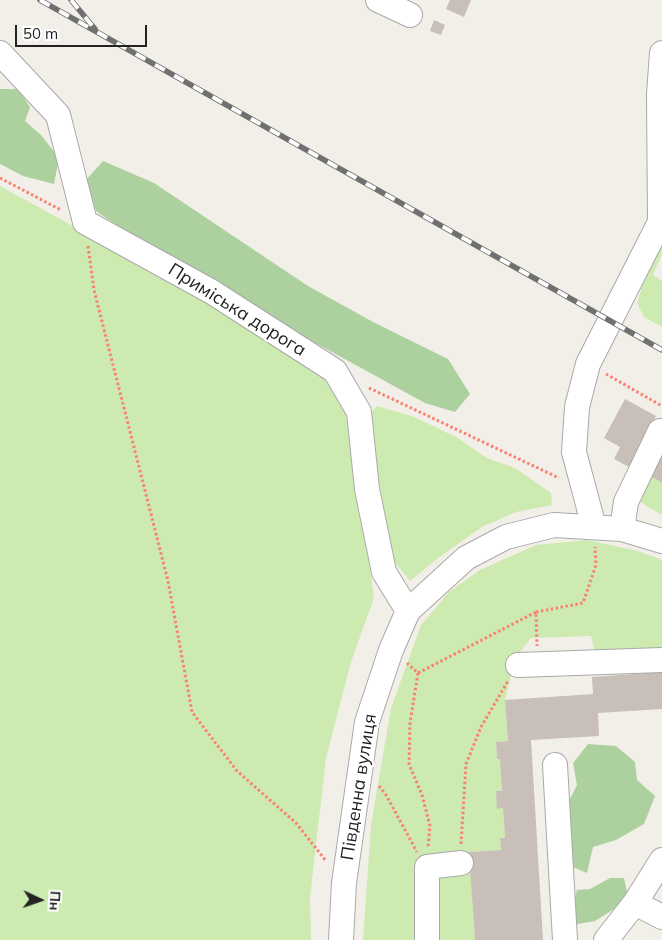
<!DOCTYPE html>
<meta charset="utf-8">
<style>
body{margin:0}
#map{position:relative;width:662px;height:940px;overflow:hidden;background:#f2efe9;font-family:Mulish,sans-serif}
canvas{display:block}
.north{position:absolute;left:15px;top:875px;width:50px;height:50px;-webkit-text-stroke:4px #fff;paint-order:stroke;rotate:93deg;font-size:14px;font-weight:700;line-height:20px;text-align:center;color:#222}
.north::after{content:'';display:block;margin:auto;width:18px;height:22px;background:#222;clip-path:polygon(50% 0,100% 100%,50% 72%,0 100%)}
.scale{position:absolute;left:15px;top:25px;width:132px;height:22px;box-sizing:border-box;border:2px solid #222;border-top:0;padding-left:6px;font-size:15px;line-height:18px;white-space:nowrap;color:#222;-webkit-text-stroke:4px #fff;paint-order:stroke}
</style>
<div id="map">
<canvas width="662" height="940"></canvas>
<div class="north">Пн</div>
<div class="scale">50 m</div>
</div>
<script>
const g = document.querySelector('canvas').getContext('2d');
g.lineJoin = 'round';
function fill(path, color) { g.fillStyle = color; g.fill(path, 'evenodd'); }
const poly = rows => new Path2D(rows.map(r => 'M' + r).join(''));
function trace(path, color, width, dash) { g.strokeStyle = color; g.lineWidth = width; g.lineCap = dash ? 'butt' : 'round'; g.setLineDash(dash || []); g.stroke(path); }
function label(font, color, halo, rows, align = 'center') {
  g.font = font + ' Mulish,sans-serif'; g.lineWidth = 4.5; g.setLineDash([]); g.textBaseline = 'middle'; g.strokeStyle = halo; g.fillStyle = color; for (const [text, x, y, turn = 0] of rows) {
    g.save(); g.translate(x, y); g.rotate((+turn || 0) * Math.PI / 180); g.textAlign = isNaN(turn) ? turn : align; if (halo) g.strokeText(text, 0, 0); g.fillText(text, 0, 0); g.restore();
  }
}
fill(poly([
 [0,186,73,226,139,267,248,324,319,373,346,407,355,460,374,598,351,662,326,758,310,897,311,940,0,940],
 [662,238,662,254,653,275,662,281,662,327,644,317,637,303,644,280],
 [377,406,412,416,456,437,487,458,515,468,551,493,552,505,516,512,482,527,437,559,410,581,392,559,382,521,370,414],
 [648,475,662,483,662,515,640,502,640,491],
 [587,540,638,551,662,560,662,650,595,653,591,636,531,638,515,659,505,700,508,741,496,743,497,759,500,759,502,791,496,791,498,809,503,808,505,838,500,838,501,850,426,855,418,940,363,940,371,825,391,708,421,625,449,592,480,570,536,545],
 [471,872,475,940,433,940,434,879,443,874]
]), '#cdebb0');
fill(poly([
 [0,89,18,89,30,107,25,121,41,135,59,158,54,184,23,176,0,164],
 [103,161,154,183,308,286,373,322,448,359,470,394,455,412,425,403,268,317,151,249,96,211,86,180],
 [588,744,616,746,635,762,637,780,655,796,644,824,616,840,593,847,587,873,570,866,567,805,577,785,573,763],
 [610,878,624,878,628,896,614,909,595,921,572,925,573,905,577,890,590,889]
]), '#add19e');
fill(poly([
 [450,0,471,0,464,17,446,9],
 [434,20,445,25,441,35,430,31],
 [625,399,656,416,629,467,614,459,620,447,604,438],
 [662,449,662,483,648,475],
 [662,672,662,709,598,713,599,736,531,740,543,940,475,940,469,852,501,850,500,838,505,838,503,808,497,809,496,791,502,791,500,759,497,759,496,742,508,741,505,700,593,694,592,677]
]), '#c7bfb8');
const minor = poly([
 [378,0,410,15],
 [0,53,58,115,85,222,212,292,335,371,359,412,367,489,384,572,408,611],
 [594,527,574,452,577,407,588,364,660,222,659,94,662,53],
 [622,529,626,502,660,431],
 [518,665,662,660],
 [555,765,565,940],
 [635,903,662,917],
 [341,940,344,883,367,722,391,650,408,611,466,558,506,537,554,525,622,529,662,541],
 [427,940,427,867,461,863],
 [606,940,635,903,662,860]
]);
trace(minor, '#a9a9a9', 26);
trace(poly([
 [0,178,61,210],
 [88,246,94,290,168,581,192,712,237,771,296,823,326,861],
 [606,374,662,406],
 [369,388,559,478],
 [536,612,583,603,596,565,595,547],
 [407,663,418,673,536,612,537,646],
 [418,673,410,723,409,764,422,795,430,826,428,847],
 [379,786,386,795,417,852],
 [461,844,466,764,481,727,508,681]
]), '#fa8072', 3, [2.5, 2.5]);
trace(minor, '#fff', 24);
const rail = poly([
 [40,0,662,350],
 [71,0,95,29]
]);
trace(rail, '#707070', 5.5);
trace(rail, '#fff', 4, [11]);
label('18px', '#222', '#fff', [
 ["Приміська дорога",237,310,32],
 ["Південна вулиця",359,787,-81]
]);
</script>
